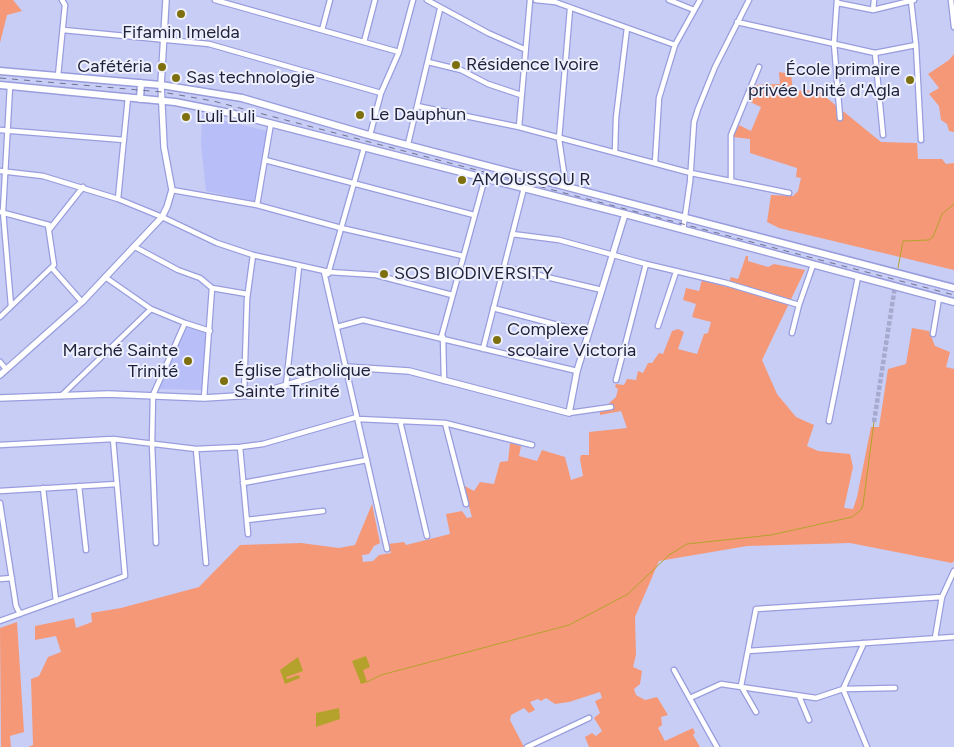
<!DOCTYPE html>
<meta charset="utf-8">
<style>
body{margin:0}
canvas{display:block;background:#c8cdf5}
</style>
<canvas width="954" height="747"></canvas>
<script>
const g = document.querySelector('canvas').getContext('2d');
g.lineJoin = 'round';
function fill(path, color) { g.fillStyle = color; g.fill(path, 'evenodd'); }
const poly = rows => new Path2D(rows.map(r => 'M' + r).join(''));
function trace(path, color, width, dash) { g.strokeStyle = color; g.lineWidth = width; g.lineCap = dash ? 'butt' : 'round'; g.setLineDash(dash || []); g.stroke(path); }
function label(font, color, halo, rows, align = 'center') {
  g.font = font + ' Figtree,sans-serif'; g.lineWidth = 4; g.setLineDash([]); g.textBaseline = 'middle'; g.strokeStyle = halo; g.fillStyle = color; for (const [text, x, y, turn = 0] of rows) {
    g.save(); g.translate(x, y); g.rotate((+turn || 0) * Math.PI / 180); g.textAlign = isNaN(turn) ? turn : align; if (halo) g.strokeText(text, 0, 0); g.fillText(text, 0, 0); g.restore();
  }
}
fill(poly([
 [202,115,267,131,254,201,206,191,201,145],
 [186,327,207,333,204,390,157,389]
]), '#b8bef8');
fill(poly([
 [0,0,13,0,22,11,7,15,0,43],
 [954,54,954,132,949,131,947,124,941,120,939,106,929,94,939,88,928,74,949,60],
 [779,72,791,74,793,91,817,90,881,142,917,143,918,159,942,159,946,164,954,163,954,270,779,228,767,222,771,195,793,196,798,191,801,178,796,177,797,168,750,153,750,139,733,137,739,125,751,131,761,107,748,101,754,85,780,84],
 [746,256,748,256,748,261,768,267,774,264,805,270,762,360,777,394,796,417,814,425,807,446,818,451,850,454,853,467,844,508,853,509,857,497,871,427,879,427,888,369,906,364,912,328,929,331,935,346,950,352,946,367,954,369,954,561,952,563,850,543,747,546,659,561,635,617,636,655,633,667,642,671,640,684,634,689,636,695,645,700,657,697,668,715,661,717,662,725,658,728,665,741,693,728,695,733,693,735,700,747,589,747,585,737,592,733,596,736,602,731,594,718,600,713,595,701,602,698,600,692,569,702,555,704,546,698,541,701,538,699,530,702,535,710,529,713,524,708,511,715,510,720,524,747,28,747,33,745,31,679,39,676,48,657,61,652,56,636,35,640,35,626,74,618,76,628,92,622,91,613,121,608,199,587,240,545,301,543,339,548,355,545,372,504,380,543,374,546,369,554,362,555,363,562,373,561,379,555,391,553,388,544,404,542,406,545,450,534,446,514,462,511,467,518,472,517,463,485,474,491,480,482,494,484,500,462,508,461,510,443,521,446,519,456,537,461,542,450,565,457,571,480,583,476,580,459,581,455,589,455,589,432,627,428,621,411,600,415,600,406,607,405,616,397,618,389,615,387,616,384,624,385,627,379,636,380,638,371,643,373,648,363,652,363,659,353,663,354,672,331,678,329,684,332,678,349,697,354,704,334,708,333,711,322,692,317,696,304,683,300,686,288,699,291,702,280,727,287,731,277,738,279],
 [17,622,24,732,10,736,11,747,1,747,0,628]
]), '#f59878');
fill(poly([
 [366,656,370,667,363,670,367,682,361,684,352,661],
 [298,657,303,671,286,677,287,679,299,675,300,678,285,684,280,670],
 [339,708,340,719,316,727,316,713]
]), '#b4a22c');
trace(poly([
 [898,268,903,241,929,240,933,237,942,214,954,204],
 [367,682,381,675,569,625,628,594,669,555,687,544,771,535,852,517,861,510,863,505,874,422]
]), '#b4a22c', 1);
trace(poly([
 [874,422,895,286]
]), '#a6aacf', 4.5, [4.5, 2]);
const minor = poly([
 [215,0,399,52],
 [427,0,488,33,524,49],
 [536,0,555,2,675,45],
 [669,0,694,10],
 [837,0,834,43,840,118],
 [911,0,916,45,921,140],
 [951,0,954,27],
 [838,3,873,10,914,0],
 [873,10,874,0],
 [737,22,875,53,916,45],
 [63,30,209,44,381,93],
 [322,30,330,0],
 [364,42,375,0],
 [875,53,883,135],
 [428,62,461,70,488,84,521,95],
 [58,76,65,5,62,0],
 [10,86,3,211,11,306],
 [417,106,519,127,691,173,789,193],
 [519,127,530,0],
 [0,130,124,140],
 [370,135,381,93,399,52,413,0],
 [408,144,440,9],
 [615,152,616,118,627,28],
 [265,160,474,215],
 [655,163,659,98,675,45,700,0],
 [0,171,43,176,118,199,162,217,217,243,253,255,329,272,376,275,452,295],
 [731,181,731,135,759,67],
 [566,186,559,139,570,9],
 [172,190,257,205,341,228,463,256],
 [118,199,128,97],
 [257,205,271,123],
 [0,212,49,225],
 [49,230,83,187],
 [683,230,690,182,694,122,698,109,715,67,749,0],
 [512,234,559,240,646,264,726,283,799,305],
 [135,247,178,270,200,278,212,288,247,294],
 [504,267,602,290],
 [52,268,82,302],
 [324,272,387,549],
 [328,274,364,148],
 [105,277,151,309,185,323,210,331],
 [493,308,588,333],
 [0,317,54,265,48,225],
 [658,326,676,272],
 [337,327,363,320,577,371],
 [792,333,799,305,813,265],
 [933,334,939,298],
 [443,337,444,381],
 [441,338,485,178],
 [483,349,524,188],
 [0,362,6,369],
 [616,380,646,264],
 [286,385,299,267],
 [244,395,247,299,253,255],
 [61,396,151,309],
 [204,398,212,288],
 [569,413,611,407],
 [358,419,445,423,532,445],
 [400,421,427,536],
 [829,421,858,277],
 [445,423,466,504],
 [0,445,113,439,196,449,240,447,263,444,357,417],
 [240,447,248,534],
 [196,449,206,563],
 [243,483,367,460],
 [79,486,86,550],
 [43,488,56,601],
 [0,491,117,484],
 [0,503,16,606,20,614],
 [247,520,323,511],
 [156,543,152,444,153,395,185,323],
 [0,579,12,578],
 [0,621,125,576,113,439],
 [935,638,942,597,954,571],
 [864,643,843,689,867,747],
 [748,651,954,637],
 [674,670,717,747],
 [799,696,809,720],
 [690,698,721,684,816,698,843,689,895,688],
 [756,712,741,686,756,609,942,597],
 [527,747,589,718]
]);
const tertiary = poly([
 [0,375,82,302,162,217,167,207,172,190,164,147,161,85,166,0],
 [0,398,108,394,204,398,254,395,346,367,409,371,569,413,577,371,625,214]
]);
const secondary = poly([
 [0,71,161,85,242,98,365,134,954,288],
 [0,85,175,102,230,113,625,214,954,302],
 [140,99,141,83]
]);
trace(minor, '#989ddd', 7);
trace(tertiary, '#989ddd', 8);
trace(secondary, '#989ddd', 9);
trace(minor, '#fff', 4.5);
trace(tertiary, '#fff', 5.5);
trace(secondary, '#fff', 6);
trace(poly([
 [0,78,162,92,213,101,954,295]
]), '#6d7090', 1, [6, 6]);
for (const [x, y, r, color] of [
 [181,14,5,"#7e700f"],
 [456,65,5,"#7e700f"],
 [162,67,5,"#7e700f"],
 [176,78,5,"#7e700f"],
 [910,80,5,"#7e700f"],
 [360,115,5,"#7e700f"],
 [186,117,5,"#7e700f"],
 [462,180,5,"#7e700f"],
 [384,274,5,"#7e700f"],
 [497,340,5,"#7e700f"],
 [188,361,5,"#7e700f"],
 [224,381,5,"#7e700f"]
]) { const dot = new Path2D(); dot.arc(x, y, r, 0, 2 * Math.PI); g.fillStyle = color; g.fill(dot); trace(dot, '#eef0fe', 2); }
label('18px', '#1f2039', '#eef0fe', [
 ["Fifamin Imelda",181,33,"center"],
 ["Résidence Ivoire",466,65],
 ["Cafétéria",152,67,"right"],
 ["École primaire",900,70,"right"],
 ["privée Unité d'Agla",900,91,"right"],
 ["Sas technologie",186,78],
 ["Le Dauphun",370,115],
 ["Luli Luli",196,117],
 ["AMOUSSOU R",472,180],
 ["SOS BIODIVERSITY",394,274],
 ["Complexe",507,330],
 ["scolaire Victoria",507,351],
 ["Marché Sainte",178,351,"right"],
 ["Trinité",178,372,"right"],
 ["Église catholique",234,371],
 ["Sainte Trinité",234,392]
], 'left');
</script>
